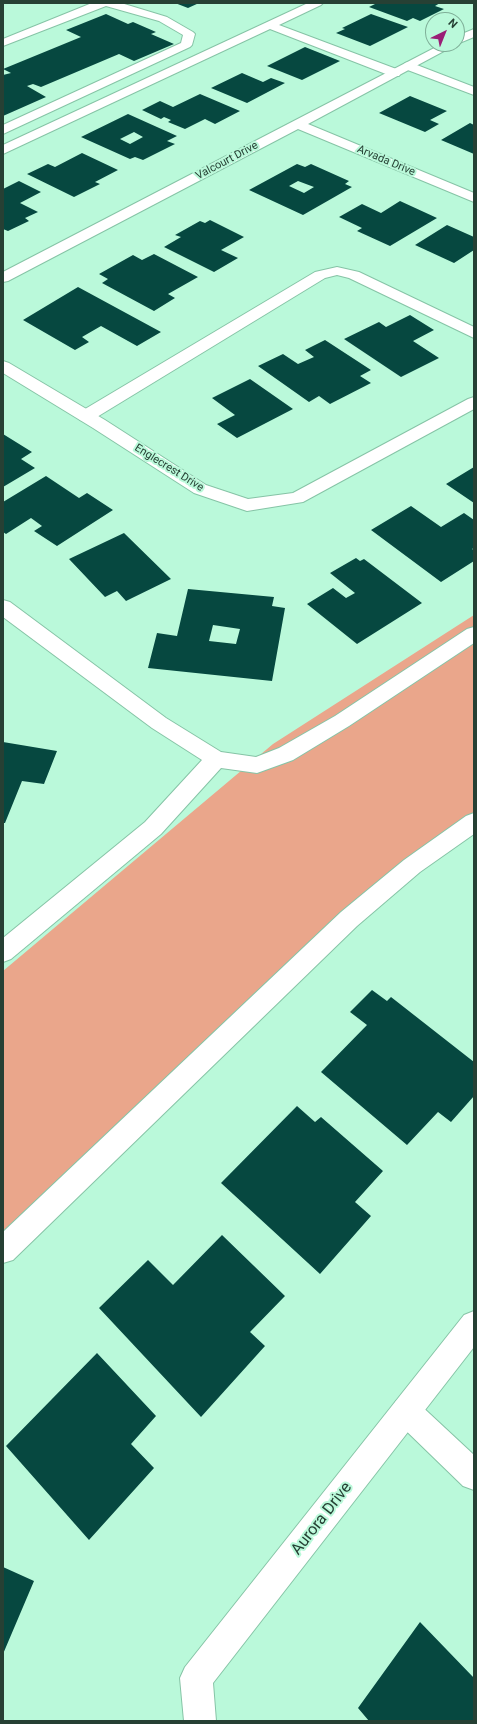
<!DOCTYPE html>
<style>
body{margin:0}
#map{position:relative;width:477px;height:1724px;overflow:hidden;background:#baf9da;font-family:Roboto,sans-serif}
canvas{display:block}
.frame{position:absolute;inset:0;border:4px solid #264034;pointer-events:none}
.north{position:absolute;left:425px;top:12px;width:40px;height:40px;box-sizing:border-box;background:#baf9da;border:1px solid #7faf98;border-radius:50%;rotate:43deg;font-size:11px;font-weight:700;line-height:16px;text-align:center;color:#264034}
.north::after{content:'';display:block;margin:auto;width:14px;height:18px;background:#9a1f76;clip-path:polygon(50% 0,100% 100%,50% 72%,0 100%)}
</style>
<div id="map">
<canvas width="477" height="1724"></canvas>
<div class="frame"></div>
<div class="north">N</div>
</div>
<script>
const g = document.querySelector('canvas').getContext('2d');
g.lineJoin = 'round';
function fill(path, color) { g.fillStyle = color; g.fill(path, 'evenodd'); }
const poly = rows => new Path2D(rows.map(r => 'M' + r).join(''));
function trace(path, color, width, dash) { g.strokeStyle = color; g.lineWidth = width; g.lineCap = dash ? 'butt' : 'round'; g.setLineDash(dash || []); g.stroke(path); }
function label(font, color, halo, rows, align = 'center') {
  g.font = font + ' Roboto,sans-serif'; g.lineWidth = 4; g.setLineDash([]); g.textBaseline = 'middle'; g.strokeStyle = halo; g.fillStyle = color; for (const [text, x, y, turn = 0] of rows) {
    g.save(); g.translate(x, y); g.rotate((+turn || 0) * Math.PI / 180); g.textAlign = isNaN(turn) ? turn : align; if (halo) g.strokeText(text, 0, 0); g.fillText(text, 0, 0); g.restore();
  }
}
fill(poly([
 [474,615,474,812,390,872,3,1240,3,971,273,744]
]), '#eaa68b');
fill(poly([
 [175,3,199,3,188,8],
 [377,3,440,3,435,6,444,9,420,21,413,18,407,21,369,7],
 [106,14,128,24,133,22,156,32,151,34,174,44,134,61,119,54,41,87,33,84,27,86,46,97,3,116,3,75,11,73,3,69,81,37,66,30],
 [371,14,408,27,370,46,336,33,345,29,342,28],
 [305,47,340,61,302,80,267,66],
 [242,73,263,82,271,78,285,83,247,103,211,88],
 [200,94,240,111,215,124,205,119,185,129,168,122,171,120,164,117,161,119,142,110,160,101,173,107],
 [410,96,447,111,430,120,439,124,425,132,379,113],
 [128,114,177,136,167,141,175,144,143,160,135,157,130,159,81,137],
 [134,132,143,137,130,144,120,139],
 [470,123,474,125,474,154,441,140],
 [82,153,118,170,95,182,100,184,74,197,27,174,48,164,55,167],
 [297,164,305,167,311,164,349,181,345,184,352,187,303,215,249,190],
 [298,181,314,187,304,193,289,186],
 [19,181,41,192,20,203,38,212,25,218,29,221,8,231,3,229,3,189],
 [400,201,437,218,390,246,357,231,362,228,339,217,362,204,381,213],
 [210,220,244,237,221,250,238,258,214,272,164,247,181,237,175,235,200,221,205,223],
 [447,225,474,237,474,250,454,263,415,245],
 [154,254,198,277,168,294,175,298,154,311,102,283,108,279,99,274,133,255,142,260],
 [78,287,161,332,137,346,101,326,82,337,89,342,75,350,23,320],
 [410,315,434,330,413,341,439,358,401,377,344,339,379,322,386,327],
 [325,340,371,370,360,376,371,383,330,404,319,396,309,402,258,366,283,354,298,364,314,357,305,350],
 [250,379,293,409,237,438,217,424,235,415,212,398],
 [3,434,32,452,21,459,35,468,3,487],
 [474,467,474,503,446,484],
 [46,476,79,498,87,493,113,510,57,546,34,531,42,526,31,518,6,534,3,532,3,502],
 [411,506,441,527,464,513,474,520,474,548,472,549,474,550,474,561,441,582,371,530],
 [124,533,171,579,126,601,117,591,105,597,69,559],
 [356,558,360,561,364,559,422,603,357,644,307,604,333,588,346,598,355,593,330,573],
 [188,589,274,597,272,606,285,608,272,681,148,668,157,633,177,636],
 [213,625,240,629,236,644,209,641],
 [3,742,57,751,44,784,22,781,5,823,3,823],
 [372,990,387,1001,391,997,474,1062,474,1096,451,1122,438,1112,407,1145,321,1072,367,1025,350,1012],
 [297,1106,315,1122,321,1117,383,1171,355,1202,371,1216,320,1274,221,1183],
 [222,1235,285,1296,250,1332,265,1346,201,1417,99,1308,148,1260,173,1285],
 [97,1353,156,1416,131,1444,154,1468,89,1540,6,1446],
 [3,1567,34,1581,3,1654],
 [420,1622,474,1678,474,1721,369,1721,358,1708]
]), '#064840');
const service = poly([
 [92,3,121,3,167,17,193,32,195,34,192,45,190,47,3,134,3,125,181,43,183,35,159,21,106,6,3,46,3,39,92,3],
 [308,3,323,3,321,5,279,25,399,70,401,73,399,76,391,76,270,29,3,154,3,145,308,3],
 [409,62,474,87,474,95,405,69,403,66,405,63,409,62],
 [337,267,359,272,474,327,474,338,349,278,337,275,325,278,92,420,86,421,80,420,78,416,80,412,315,272,337,267],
 [3,600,10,602,166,718,221,752,256,757,279,748,335,716,467,629,474,627,474,643,349,726,293,760,257,773,221,768,161,834,11,959,3,962,3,938,145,822,202,760,152,728,3,617,3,600],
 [474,813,474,834,420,872,357,926,13,1260,3,1263,3,1232,341,912,404,860,466,816,474,813],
 [406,1397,416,1401,474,1455,474,1490,463,1486,396,1421,392,1411,396,1401,406,1397]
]);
const minor = poly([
 [474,29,474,37,457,44,308,124,474,193,474,202,298,129,8,281,3,282,3,272,442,44,457,44,457,36,474,29],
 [3,361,9,363,105,420,206,485,248,499,293,493,468,399,474,397,474,409,303,502,247,511,194,493,93,428,3,373,3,361],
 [474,1311,474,1347,213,1683,216,1721,184,1721,180,1678,185,1667,464,1315,474,1311]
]);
trace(service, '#86c4a6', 2);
trace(minor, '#86c4a6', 2);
fill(service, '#fff');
fill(minor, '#fff');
label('11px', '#264034', '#baf9da', [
 ["Valcourt Drive",227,161,-28],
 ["Arvada Drive",386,161,23],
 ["Englecrest Drive",169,468,32]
]);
label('16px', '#264034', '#baf9da', [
 ["Aurora Drive",322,1519,-52]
]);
</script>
